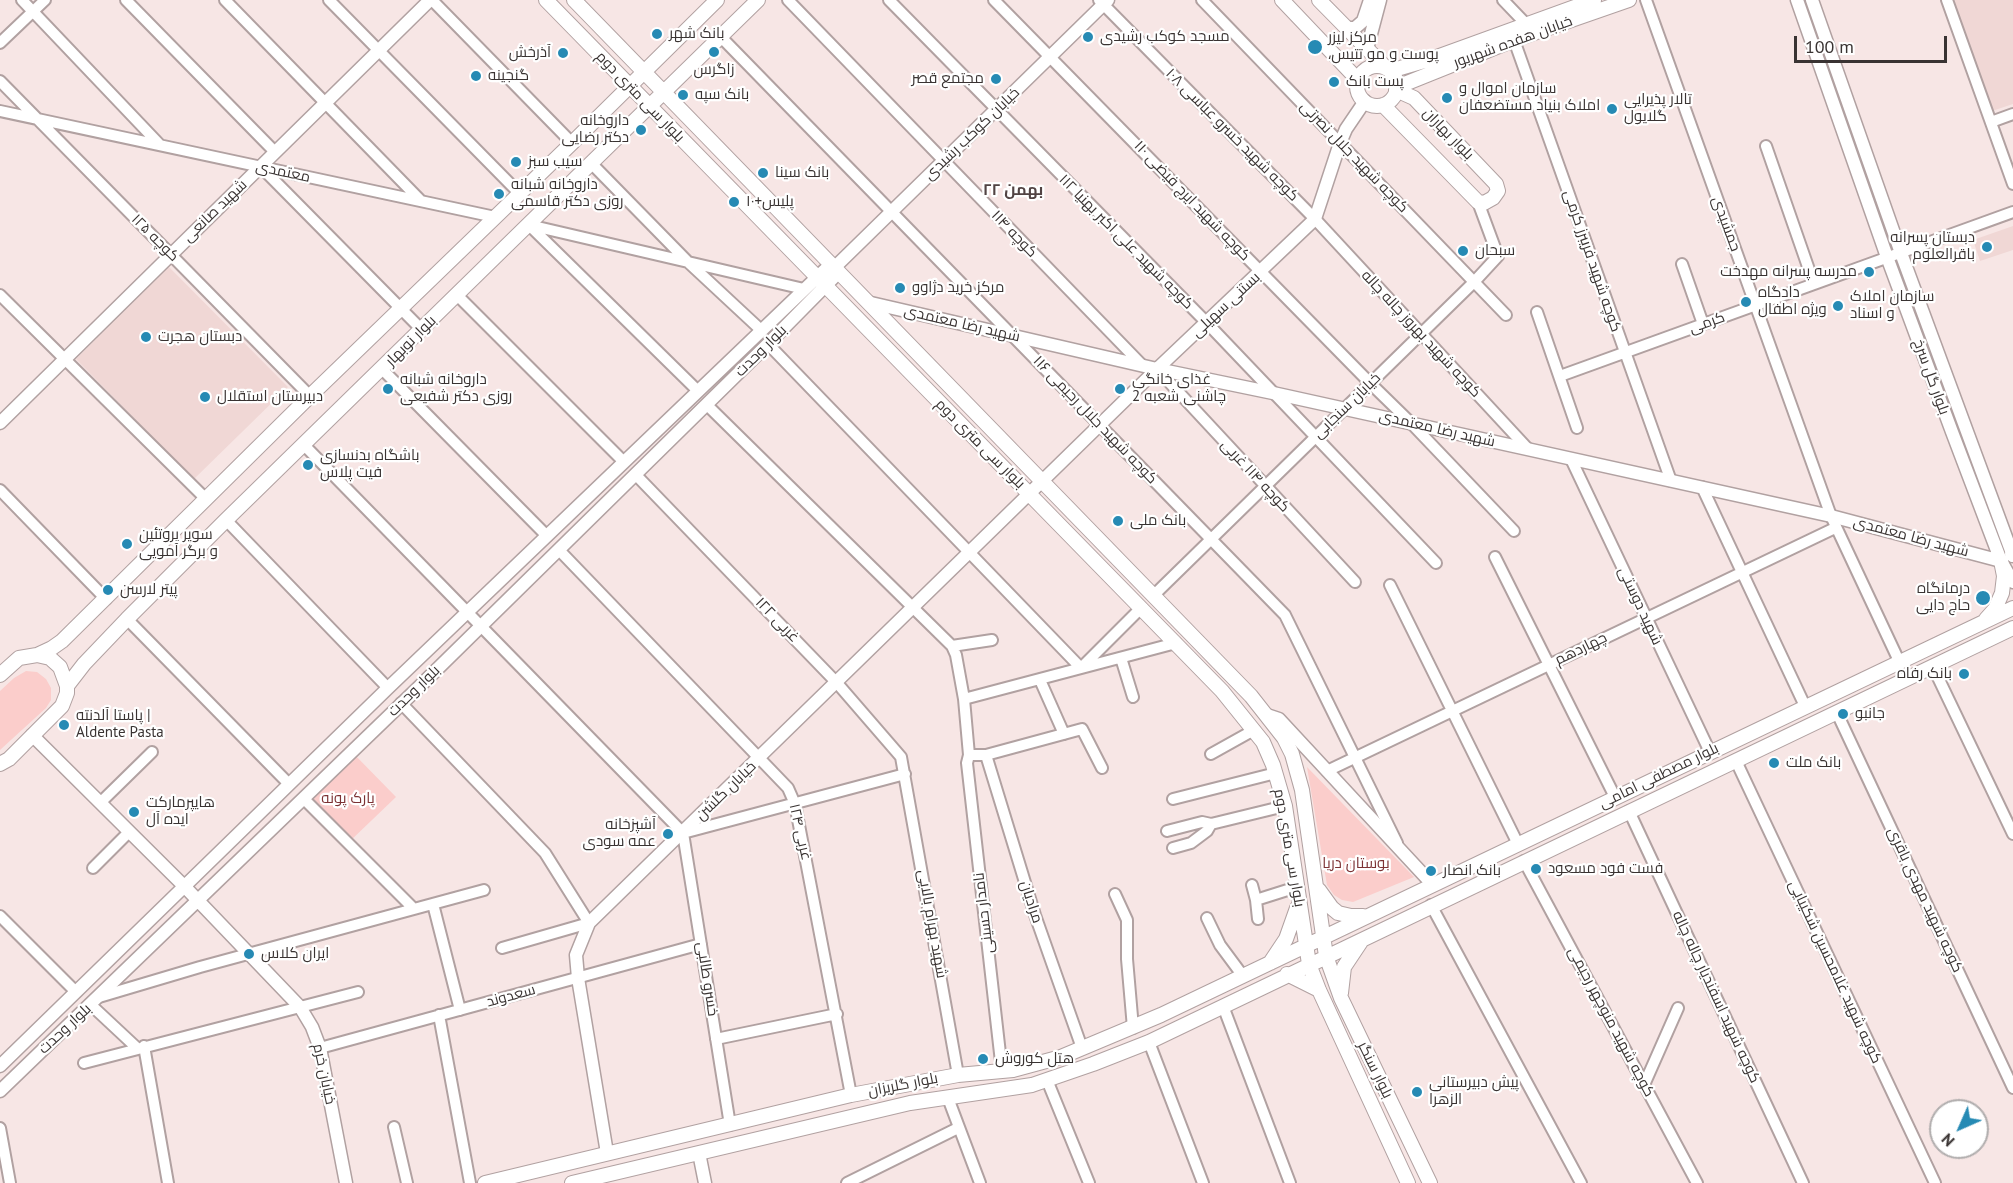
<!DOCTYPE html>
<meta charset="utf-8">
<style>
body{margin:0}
#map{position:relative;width:2013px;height:1183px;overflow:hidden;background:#f7e6e5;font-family:"PT Sans",sans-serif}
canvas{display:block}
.north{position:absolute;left:1929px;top:1099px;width:60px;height:60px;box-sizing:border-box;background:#fff;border:2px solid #b0adad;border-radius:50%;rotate:225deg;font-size:16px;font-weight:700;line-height:24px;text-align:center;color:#393332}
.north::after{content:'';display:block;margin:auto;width:21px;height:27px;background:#268ab4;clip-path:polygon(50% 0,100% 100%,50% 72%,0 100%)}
.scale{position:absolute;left:1794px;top:36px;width:153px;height:27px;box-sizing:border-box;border:3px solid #393332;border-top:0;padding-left:8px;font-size:18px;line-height:21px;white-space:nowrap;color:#393332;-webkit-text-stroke:4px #fff;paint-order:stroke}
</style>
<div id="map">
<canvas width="2013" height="1183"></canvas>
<div class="north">N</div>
<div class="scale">100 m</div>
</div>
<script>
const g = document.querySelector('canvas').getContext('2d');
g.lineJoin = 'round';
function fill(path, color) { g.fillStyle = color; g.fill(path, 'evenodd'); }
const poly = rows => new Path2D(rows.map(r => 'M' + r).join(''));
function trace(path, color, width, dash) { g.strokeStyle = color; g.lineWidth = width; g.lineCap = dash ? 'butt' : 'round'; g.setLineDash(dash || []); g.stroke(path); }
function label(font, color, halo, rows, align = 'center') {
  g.font = font + ' "PT Sans",Cairo,sans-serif'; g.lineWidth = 4.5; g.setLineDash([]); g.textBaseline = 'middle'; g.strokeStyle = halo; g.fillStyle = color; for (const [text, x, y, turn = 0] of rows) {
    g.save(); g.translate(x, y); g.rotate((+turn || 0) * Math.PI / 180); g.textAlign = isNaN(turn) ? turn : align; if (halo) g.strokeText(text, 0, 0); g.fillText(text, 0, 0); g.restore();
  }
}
fill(poly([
 [1953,0,2013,0,2013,104,1992,111],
 [2013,226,2013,250,1980,261,1973,240],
 [169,267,288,387,194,479,76,359]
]), '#f0d7d5');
fill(poly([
 [26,671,37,672,46,679,51,688,51,700,46,708,0,750,0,691,14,678],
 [352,752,396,797,348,843,304,799],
 [1307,767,1414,877,1353,902,1342,900,1334,895,1327,885]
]), '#fbcdcb');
const minor = poly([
 [22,0,160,145],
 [126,0,275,152],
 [225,0,421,201],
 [329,0,520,194],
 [432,0,572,143],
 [788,0,1141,364],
 [889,0,1207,323,1436,563],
 [994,0,1370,383,1411,423,1514,531],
 [1099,0,1315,219,1528,449],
 [1202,0,1506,315],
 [1503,0,1527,25],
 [1646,0,1831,516,1899,661],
 [1947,0,2013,184],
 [721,37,1285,615,1397,843],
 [1514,40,1671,481],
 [0,43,45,0],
 [0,81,310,396],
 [0,111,495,217],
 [1991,122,2013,114],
 [1766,146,1814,284],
 [592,164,689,263,761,330],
 [261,167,422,330],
 [529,225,804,289],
 [529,225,698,391],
 [1682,264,1703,324],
 [0,295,205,498],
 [457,295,624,462],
 [1537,312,1577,428],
 [768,344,1081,668,1141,608],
 [382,369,547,536],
 [1157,369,1355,582],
 [1560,376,2013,212],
 [707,405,952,646,956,655,964,699,969,755,986,755,1082,729,1102,768],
 [304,445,683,833],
 [1571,459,1710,752],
 [636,475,837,683,901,757,958,1075],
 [1702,487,1805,706],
 [0,490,106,599],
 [226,520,388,688],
 [559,550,788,788,795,804,851,1095],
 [1495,557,1615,797],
 [1390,585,1518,844],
 [1154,595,1474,282,1498,256,1478,202],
 [127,619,289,784],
 [952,646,992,640],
 [1121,658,1133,697],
 [1933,667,2013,834],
 [1040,680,1064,734],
 [964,699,1176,643],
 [401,703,545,853,589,923,502,948],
 [1837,713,2013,1088],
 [1211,754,1254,730],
 [969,755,967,763,1002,1071],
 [986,755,1035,915,1082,1048],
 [1736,761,1935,1183],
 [1327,771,1835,528],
 [304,799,413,908],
 [1173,799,1276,773],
 [101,802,152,752],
 [1629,811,1803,1183],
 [1167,831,1202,822,1211,824,1285,806],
 [683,833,730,1125],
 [683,833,905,774],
 [1173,848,1191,843,1207,831,1211,824],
 [1524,861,1697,1183],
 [93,868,129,832],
 [1252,885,1256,900,1297,887],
 [1115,894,1127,920,1127,959,1133,1028],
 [1256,900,1258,919],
 [433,904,460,1010],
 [1431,905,1581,1183],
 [0,916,76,992],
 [1207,918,1220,945,1243,976],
 [99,997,200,967,484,890],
 [91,1005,137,1048],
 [1223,1006,1290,1183],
 [439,1015,470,1183],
 [716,1039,837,1014],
 [1149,1042,1203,1183],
 [144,1046,168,1183],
 [320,1048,701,944],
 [84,1063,358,992],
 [1047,1080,1089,1183],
 [1644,1085,1678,1008],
 [948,1098,980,1183],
 [394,1127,407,1183],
 [0,1128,10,1183],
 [847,1183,958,1128]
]);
const tertiary = poly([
 [1797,0,1887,257,1952,432,2001,561,2013,582],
 [1812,0,1901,253,2013,556],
 [1346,28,1355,28,1363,21,1370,0],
 [1367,49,1380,0],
 [835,267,1108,0],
 [871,303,1157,369,1273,393,1831,516,2001,561],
 [0,423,430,0],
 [1267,715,1279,719,1433,885],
 [32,735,185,887,300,1007,312,1027,320,1048,346,1183],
 [0,1066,388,688,831,264],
 [0,1091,420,686,768,344,839,272],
 [607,1153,578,978,576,955,589,923,1157,369,1315,219,1340,143,1346,129,1365,101],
 [699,1153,705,1183]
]);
const secondary = poly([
 [546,0,1222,691,1263,742,1273,765,1285,806,1309,964,1319,990,1408,1183],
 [574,0,1251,696,1284,738,1292,754,1302,790,1326,956,1341,998,1430,1183],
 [1282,0,1358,80],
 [1319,0,1385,67],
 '1357 86a20 20 0 1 1 40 0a20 20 0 1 1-40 0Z',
 [1390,71,1431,59,1594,0],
 [1397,87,1514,40,1629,0],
 [1383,105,1478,202,1484,203,1493,198,1498,191,1496,184,1414,98,1396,90],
 [2012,554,2013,555],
 [1986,619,1995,609,2002,593,2004,576,2001,561],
 [37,655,52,648,62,641,310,396,572,143,717,0],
 [0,675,19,658,37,655,50,658,60,667,67,686,67,693,62,706,9,759,0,764],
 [67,686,84,664,127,619,226,520,758,0],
 [1319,890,1332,908,1338,913,1351,916,1363,916],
 [1270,963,1286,939,1297,908],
 [1287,974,1319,990],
 [1341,993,1344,967,1362,940],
 [485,1183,851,1095,958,1075,1013,1070,1061,1057,1161,1015,2013,608],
 [572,1183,910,1103,1032,1085,1093,1064,1149,1042,2013,628]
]);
trace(minor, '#b1a1a1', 14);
trace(tertiary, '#b1a1a1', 15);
trace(secondary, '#b1a1a1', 16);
trace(minor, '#fff', 10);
trace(tertiary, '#fff', 12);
trace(secondary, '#fff', 14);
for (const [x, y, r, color] of [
 [657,34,6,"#268ab4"],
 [1088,37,6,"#268ab4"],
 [1315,47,8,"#268ab4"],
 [714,52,6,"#268ab4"],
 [563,53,6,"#268ab4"],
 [476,76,6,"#268ab4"],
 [996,79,6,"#268ab4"],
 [1334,82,6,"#268ab4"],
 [683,95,6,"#268ab4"],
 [1447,98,6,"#268ab4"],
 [1612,109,6,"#268ab4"],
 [641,130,6,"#268ab4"],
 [516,162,6,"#268ab4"],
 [763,173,6,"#268ab4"],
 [499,194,6,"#268ab4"],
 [734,202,6,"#268ab4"],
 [1987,247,6,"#268ab4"],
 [1463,251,6,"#268ab4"],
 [1869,272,6,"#268ab4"],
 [900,288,6,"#268ab4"],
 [1746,302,6,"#268ab4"],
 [1838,306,6,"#268ab4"],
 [146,337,6,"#268ab4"],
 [388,389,6,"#268ab4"],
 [1120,389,6,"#268ab4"],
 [205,397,6,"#268ab4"],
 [308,465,6,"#268ab4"],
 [1118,521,6,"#268ab4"],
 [127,544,6,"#268ab4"],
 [108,590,6,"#268ab4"],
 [1983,598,8,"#268ab4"],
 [1964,674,6,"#268ab4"],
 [1843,714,6,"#268ab4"],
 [64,725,6,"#268ab4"],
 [1774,763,6,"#268ab4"],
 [134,812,6,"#268ab4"],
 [668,834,6,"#268ab4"],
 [1536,869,6,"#268ab4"],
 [1431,871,6,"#268ab4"],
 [249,954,6,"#268ab4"],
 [983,1059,6,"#268ab4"],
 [1417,1092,6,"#268ab4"]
]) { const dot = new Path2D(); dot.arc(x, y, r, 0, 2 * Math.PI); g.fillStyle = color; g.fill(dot); trace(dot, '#fff', 2); }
label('15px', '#393332', '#fff', [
 ["بانک شهر",669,34],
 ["مسجد کوکب رشیدی",1100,37],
 ["مرکز لیزر",1328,38],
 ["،پوست و مو تتیس",1328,55],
 ["آذرخش",551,53,"right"],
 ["زاگرس",714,70,"center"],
 ["گنجینه",488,76],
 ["مجتمع قصر",984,79,"right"],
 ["پست بانک",1346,82],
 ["سازمان اموال و",1459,89],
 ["املاک بنیاد مستضعفان",1459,106],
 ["بانک سپه",695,95],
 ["تالار پذیرایی",1624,100],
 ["گلایول",1624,117],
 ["داروخانه",629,121,"right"],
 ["دکتر رضایی",629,138,"right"],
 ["سیب سبز",528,162],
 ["بانک سینا",775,173],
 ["داروخانه شبانه",511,185],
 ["روزی دکتر قاسمی",511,202],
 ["پلیس+۱۰",746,202],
 ["دبستان پسرانه",1975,238,"right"],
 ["باقرالعلوم",1975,255,"right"],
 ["سبحان",1475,251],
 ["مدرسه پسرانه مهدخت",1857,272,"right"],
 ["مرکز خرید دژاوو",912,288],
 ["دادگاه",1758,293],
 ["ویژه اطفال",1758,310],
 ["سازمان املاک",1850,297],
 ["و اسناد",1850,314],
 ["دبستان هجرت",158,337],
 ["داروخانه شبانه",400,380],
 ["روزی دکتر شفیعی",400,397],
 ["غذای خانگی",1132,380],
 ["چاشنی شعبه 2",1132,397],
 ["دبیرستان استقلال",217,397],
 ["باشگاه بدنسازی",320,456],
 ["فیت پلاس",320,473],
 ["بانک ملی",1130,521],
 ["سوپر پروتئین",139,535],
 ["و برگر آمویی",139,552],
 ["درمانگاه",1970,589,"right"],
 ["حاج دایی",1970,606,"right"],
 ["پیتر لارسن",120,590],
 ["بانک رفاه",1952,674,"right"],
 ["جانبو",1855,714],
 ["پاستا آلدنته |",76,716],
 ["Aldente Pasta",76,733],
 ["بانک ملت",1786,763],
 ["هایپرمارکت",146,803],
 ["ایده آل",146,820],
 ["آشپزخانه",656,825,"right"],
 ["عمه سودی",656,842,"right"],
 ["فست فود مسعود",1548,869],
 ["بانک انصار",1443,871],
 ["ایران کلاس",261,954],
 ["هتل کوروش",995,1059],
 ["پیش دبیرستانی",1429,1083],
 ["الزهرا",1429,1100]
], 'left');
label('15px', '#393332', '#fff', [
 ["خیابان هفده شهریور",1513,42,-20],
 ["بلوار سی متری دوم",640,97,46],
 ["خیابان کوکب رشیدی",972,134,-44],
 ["بلوار بهاران",1448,134,46],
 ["کوچه شهید خسرو عباسی ۱۰۸",1232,135,45],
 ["کوچه شهید جلال نصرتی",1354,157,46],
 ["معتمدی",283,172,12],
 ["کوچه شهید ایرج فیضی ۱۱۰",1192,201,46],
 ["شهید صانعی",215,211,-44],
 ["جمشیدی",1726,224,70],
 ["کوچه ۱۱۴",1014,234,46],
 ["کوچه ۱۲۵",155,238,45],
 ["کوچه شهید علی اکبر بهنیا ۱۱۲",1126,242,45],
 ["کوچه شهید فریبرز کرمی",1592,261,71],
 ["بستنی سهیلی",1226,305,-43],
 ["کرمی",1707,323,-20],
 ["شهید رضا معتمدی",962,324,13],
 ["کوچه شهید بهروز چاله چاله",1421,334,47],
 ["بلوار نوبهار",411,341,-45],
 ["بلوار وحدت",761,351,-45],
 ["بلوار گل سرخ",1931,377,70],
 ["خیابان سنجابی",1347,406,-44],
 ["کوچه شهید جلال رحیمی ۱۱۶",1095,420,46],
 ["شهید رضا معتمدی",1437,429,13],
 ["بلوار سی متری دوم",980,444,45],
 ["کوچه ۱۱۴ غربی",1255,476,47],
 ["شهید رضا معتمدی",1911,537,15],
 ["شهید دوستی",1640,606,65],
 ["۱۲۲ غربی",777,620,46],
 ["چهاردهم",1581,649,-26],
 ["بلوار وحدت",414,691,-44],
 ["بلوار مصطفی امامی",1659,776,-26],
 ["خیابان گلشن",726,791,-44],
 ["۱۲۴ غربی",800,832,77],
 ["بلوار سی متری دوم",1289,848,80],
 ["کوچه شهید مهدی باقری",1925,900,65],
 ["مرادیان",1031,902,72],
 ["نامدار حسینی",984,913,-97],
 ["شهید بهرام بالایی",932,924,80],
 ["کوچه شهید غلامحسین شکیبایی",1835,972,65],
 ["خسرو طالبی",707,979,81],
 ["سعدوند",511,996,-15],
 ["کوچه شهید اسفندیار چاله چاله",1716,997,65],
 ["کوچه شهید منوچهر رحیمی",1611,1022,62],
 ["بلوار وحدت",65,1029,-43],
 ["بلوار سنگر",1375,1070,64],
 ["خیابان خرم",324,1074,78],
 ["بلوار گلریزان",903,1085,-11]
]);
label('15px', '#7c3234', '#fff', [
 ["پارک پونه",348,799],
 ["بوستان دریا",1356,864]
]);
label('bold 16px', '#514343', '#fff', [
 ["۲۲ بهمن",1013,190]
]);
</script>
